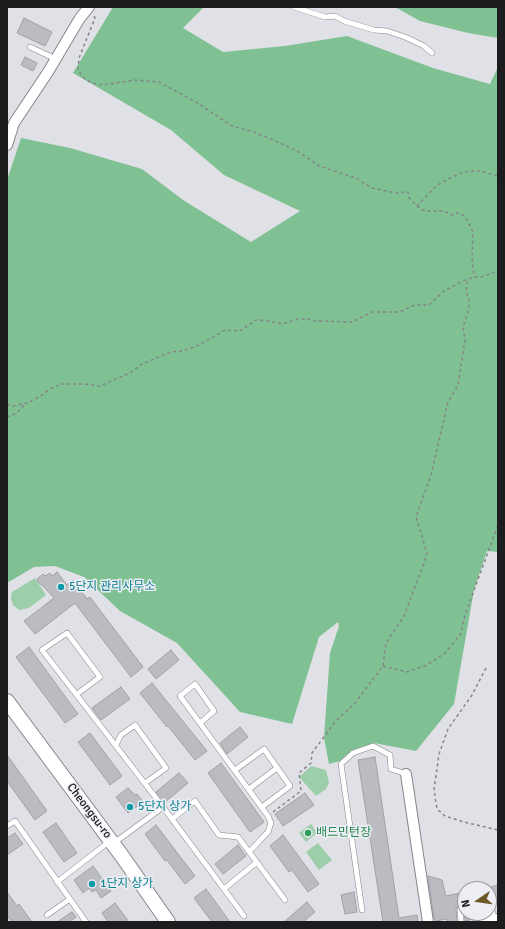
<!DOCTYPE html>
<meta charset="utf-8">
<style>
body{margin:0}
#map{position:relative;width:505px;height:929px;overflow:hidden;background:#e0e0e7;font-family:Signika,sans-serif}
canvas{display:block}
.frame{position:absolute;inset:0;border:8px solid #1d1d1f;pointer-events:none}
.north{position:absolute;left:457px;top:881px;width:40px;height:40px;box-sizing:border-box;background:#ededf4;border:1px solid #9a9a9f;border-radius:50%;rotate:257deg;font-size:11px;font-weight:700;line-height:16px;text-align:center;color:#1d1d1f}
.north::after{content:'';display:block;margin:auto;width:14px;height:18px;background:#6d5726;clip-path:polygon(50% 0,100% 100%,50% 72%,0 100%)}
</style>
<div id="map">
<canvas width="505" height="929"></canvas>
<div class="frame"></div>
<div class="north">N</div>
</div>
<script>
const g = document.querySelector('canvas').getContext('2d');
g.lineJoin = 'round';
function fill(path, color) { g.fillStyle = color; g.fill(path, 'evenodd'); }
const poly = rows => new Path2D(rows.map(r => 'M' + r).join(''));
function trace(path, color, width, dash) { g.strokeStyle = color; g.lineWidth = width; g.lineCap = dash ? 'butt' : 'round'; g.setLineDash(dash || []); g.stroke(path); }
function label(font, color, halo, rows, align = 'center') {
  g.font = font + ' Signika,"Noto Sans KR",sans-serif'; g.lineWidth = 3; g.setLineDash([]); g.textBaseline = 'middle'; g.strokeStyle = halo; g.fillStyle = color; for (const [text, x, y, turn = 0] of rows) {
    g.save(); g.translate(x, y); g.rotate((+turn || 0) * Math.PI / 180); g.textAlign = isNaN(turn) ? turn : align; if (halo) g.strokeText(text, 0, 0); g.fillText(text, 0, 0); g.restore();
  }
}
fill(poly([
 [35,578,46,595,29,608,19,610,13,605,11,598,12,592],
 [311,766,326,770,329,783,326,789,316,796,299,777],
 [311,824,317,833,306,842,299,833],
 [318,843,332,860,319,870,306,852]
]), '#9ccfa9');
fill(poly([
 [113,7,204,7,183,28,223,52,285,46,347,36,433,68,490,84,498,67,498,552,487,551,474,590,454,704,416,751,374,743,351,751,340,761,329,764,324,738,330,653,339,626,338,622,319,637,292,724,240,712,177,643,120,611,84,577,55,566,34,567,7,583,7,180,21,138,70,148,142,169,183,200,251,242,300,211,224,175,171,130,73,73],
 [395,7,498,7,498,38,468,33,420,21]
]), '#7fc192');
const building = poly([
 [24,18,52,32,45,46,17,33,24,18],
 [25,57,37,63,33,71,21,65,25,57],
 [57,572,67,585,73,580,87,599,90,597,143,667,131,677,75,603,35,634,24,621,54,598,45,588,38,582,37,579,43,574,45,576,50,573,52,576,57,572],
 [29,647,78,714,65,723,16,657,29,647],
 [171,650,179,660,156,679,148,669,171,650],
 [152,683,207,751,195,760,168,726,167,727,140,693,152,683],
 [121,687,130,699,101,720,92,708,121,687],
 [240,727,248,737,227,754,220,743,240,727],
 [90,733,122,776,110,785,78,742,90,733],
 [7,755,47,811,35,820,7,781,7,755],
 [375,757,399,918,417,915,418,920,416,922,383,922,358,760,375,757],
 [221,763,264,822,250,832,208,773,221,763],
 [179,773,188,783,165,802,156,792,179,773],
 [128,788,135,795,137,794,143,802,128,813,116,797,128,788],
 [305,793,314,805,283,826,275,814,305,793],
 [56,823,77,853,64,862,43,832,56,823],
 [156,825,195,876,185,884,167,860,165,861,145,834,156,825],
 [15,833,23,844,7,855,7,838,15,833],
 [283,835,319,884,308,892,292,870,289,872,270,846,283,835],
 [238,845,246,856,223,874,215,864,238,845],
 [93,866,111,891,101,898,96,890,92,892,89,888,83,893,74,880,93,866],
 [428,876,442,880,446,896,465,892,465,904,459,905,456,908,457,921,448,922,447,919,436,921,434,919,428,876],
 [498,885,498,897,494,898,491,887,498,885],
 [206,889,230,922,212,922,194,898,206,889],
 [7,892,17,906,19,904,32,922,12,922,7,916,7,892],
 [354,892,357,912,345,914,341,895,354,892],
 [307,902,315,912,303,922,284,922,307,902],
 [115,903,129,922,108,922,102,913,115,903],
 [72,912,76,917,69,922,57,922,72,912],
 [464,912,487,913,487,914,478,916,473,919,465,921,464,912]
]);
fill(building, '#bbbbc2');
trace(building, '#a0a0a6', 1);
const service = poly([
 [294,7,325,17,335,16,344,21,374,30,387,31,405,37,424,46,432,53],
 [30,47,56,59],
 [77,694,100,677,67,633,42,650,163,807,244,916],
 [200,723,214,711,195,684,180,696,268,816,271,823,268,832,249,852],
 [116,745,121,735,135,725,166,768,145,783],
 [235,770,264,749,290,786,262,807],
 [249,789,277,768],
 [172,819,195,801,219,835,238,837,285,900],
 [7,826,15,821,86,922],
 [114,843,163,807],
 [57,882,110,841],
 [224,889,257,862],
 [489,892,494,920],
 [491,902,498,901],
 [362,910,341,764,353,753,373,746,390,755,391,769,406,774],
 [47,915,70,899],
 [461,922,460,909,465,908]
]);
const minor = poly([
 [7,145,14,123,48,72,80,18,89,7],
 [406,774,428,922],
 [479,922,498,919]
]);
const secondary = poly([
 [7,701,122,856,168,922]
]);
trace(service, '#85858b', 6);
trace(minor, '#85858b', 12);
trace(secondary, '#85858b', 16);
trace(poly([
 [94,16,95,18,79,58,78,70,84,78,91,83,102,85,135,80,159,82,196,102,232,126,254,132,280,143,299,152,319,166,356,178,372,188,396,193,408,192,409,198,417,206,425,211,444,211,451,215,457,213,465,216,473,232,472,257,474,277],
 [417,206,436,186,448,179,463,172,480,171,498,176],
 [7,404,13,406,27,403,39,397,50,389,61,384,84,384,100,386,130,373,142,364,171,352,183,351,199,345,225,330,240,331,256,320,268,321,282,324,299,319,308,319,316,321,352,322,372,312,399,312,415,305,429,305,444,291,463,281,474,277,481,277,495,272,498,273],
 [7,417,17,413,25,404],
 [383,666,407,672,427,665,445,653,460,635,466,612,498,525],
 [486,668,472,695,448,729,439,754,434,790,437,809,445,816,464,822,498,830],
 [273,812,301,791,299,773,311,763,312,753,335,722,355,703,383,666,386,643,404,616,424,563,427,553,416,517,431,475,448,402,458,385,465,340,463,327,469,309,469,301,466,291,468,279]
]), '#848489', 1.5, [3, 3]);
trace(service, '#fff', 5);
trace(minor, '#fff', 10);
trace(secondary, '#fff', 14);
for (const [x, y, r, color] of [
 [61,587,4,"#0f9aa8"],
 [130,807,4,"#0f9aa8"],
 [308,833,4,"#2e9e5b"],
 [92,884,4,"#0f9aa8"]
]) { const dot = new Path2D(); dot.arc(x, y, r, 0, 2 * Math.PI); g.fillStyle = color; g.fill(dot); trace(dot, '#ededf4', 1.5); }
label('12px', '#0d838f', '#ededf4', [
 ["5단지 관리사무소",69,587],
 ["5단지 상가",138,807],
 ["1단지 상가",100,884]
], 'left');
label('12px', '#1d1d1f', '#ededf4', [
 ["Cheongsu-ro",89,811,53]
]);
label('12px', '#27864d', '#ededf4', [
 ["배드민턴장",316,833]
], 'left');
</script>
